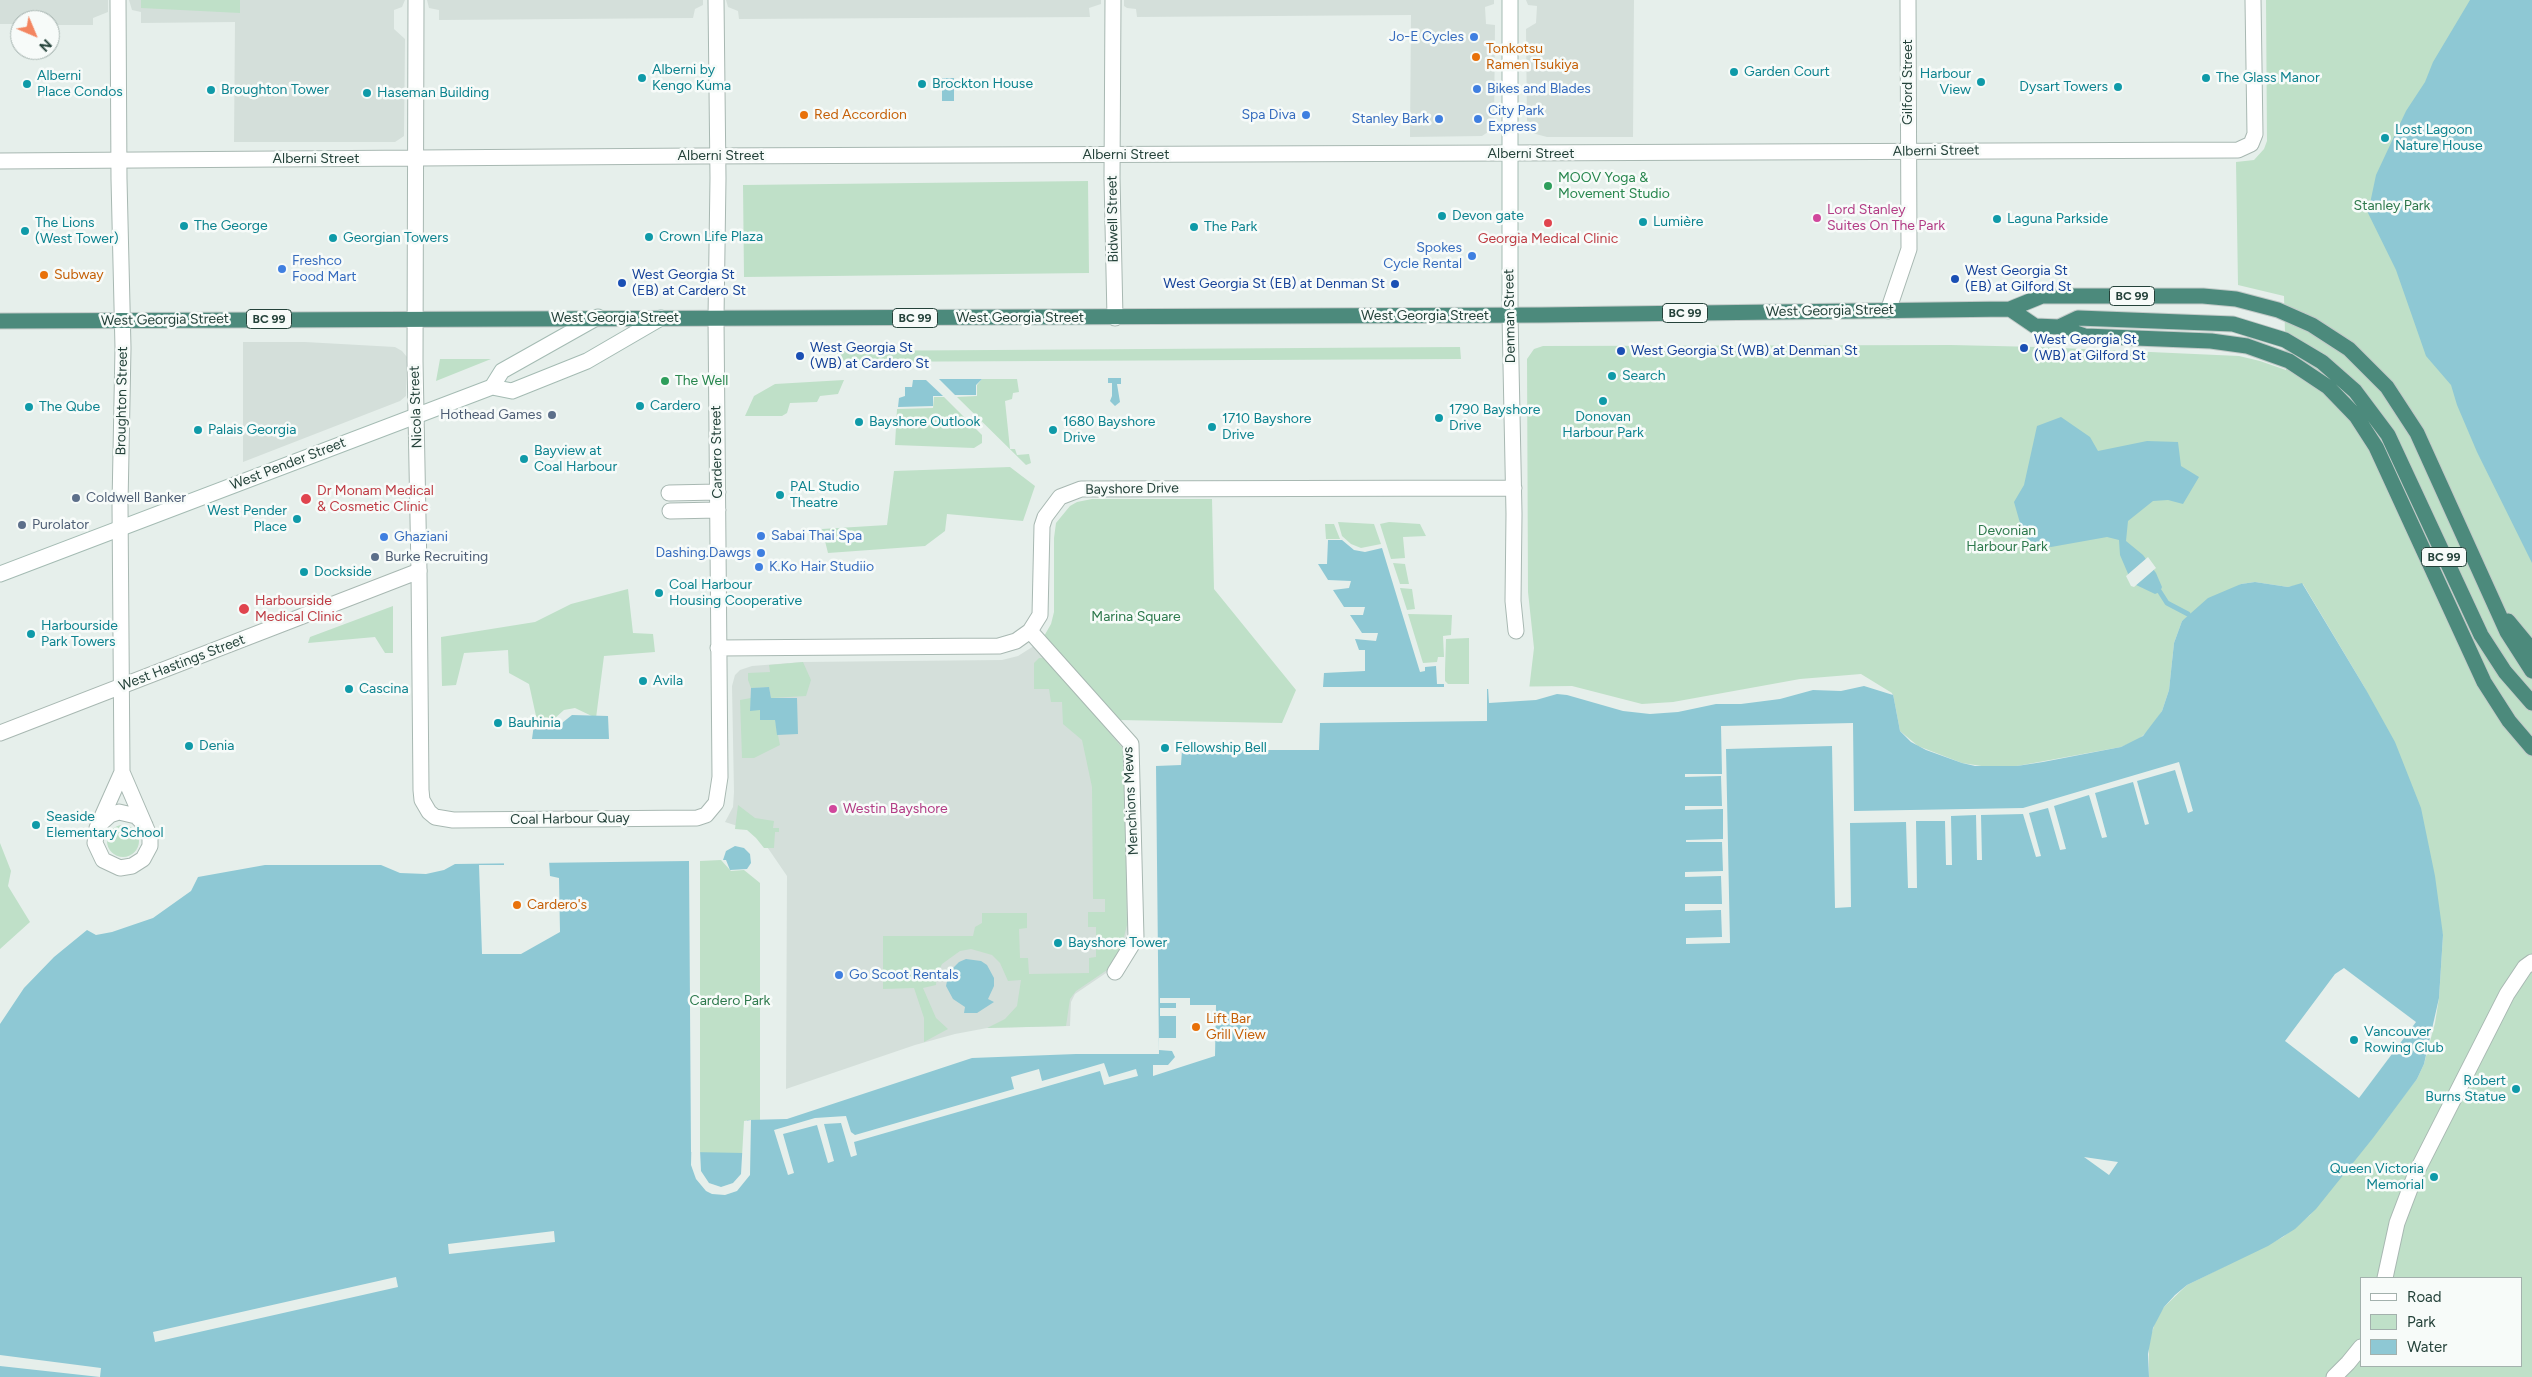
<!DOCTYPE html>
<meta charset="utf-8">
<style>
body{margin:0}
#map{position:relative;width:2532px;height:1377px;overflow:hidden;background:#e6efeb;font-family:Figtree,sans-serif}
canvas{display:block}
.legend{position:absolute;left:2360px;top:1277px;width:162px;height:90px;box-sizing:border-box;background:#f7fbf9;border:1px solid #a3b1ad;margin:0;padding:6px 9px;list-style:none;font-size:15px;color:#24423a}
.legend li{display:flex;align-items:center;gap:10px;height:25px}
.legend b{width:25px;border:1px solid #a3b1ad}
.north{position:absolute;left:10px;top:10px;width:50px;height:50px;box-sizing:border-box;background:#f7fbf9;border:1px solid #a3b1ad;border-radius:50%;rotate:135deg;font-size:14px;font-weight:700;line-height:20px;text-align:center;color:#24423a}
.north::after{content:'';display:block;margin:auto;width:18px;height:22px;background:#f38560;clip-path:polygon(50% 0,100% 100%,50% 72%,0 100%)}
</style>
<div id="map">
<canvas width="2532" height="1377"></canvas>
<ul class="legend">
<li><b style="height:6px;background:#fff"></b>Road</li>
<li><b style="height:14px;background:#bfe0c8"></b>Park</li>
<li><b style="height:14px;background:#8ec8d4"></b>Water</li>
</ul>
<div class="north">N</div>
</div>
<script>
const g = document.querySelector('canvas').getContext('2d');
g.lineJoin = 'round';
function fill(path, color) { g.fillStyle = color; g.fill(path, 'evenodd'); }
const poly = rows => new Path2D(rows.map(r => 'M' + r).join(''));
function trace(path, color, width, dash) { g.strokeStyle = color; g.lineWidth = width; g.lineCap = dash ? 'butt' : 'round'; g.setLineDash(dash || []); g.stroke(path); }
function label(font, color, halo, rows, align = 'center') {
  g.font = font + ' Figtree,sans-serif'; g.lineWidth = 5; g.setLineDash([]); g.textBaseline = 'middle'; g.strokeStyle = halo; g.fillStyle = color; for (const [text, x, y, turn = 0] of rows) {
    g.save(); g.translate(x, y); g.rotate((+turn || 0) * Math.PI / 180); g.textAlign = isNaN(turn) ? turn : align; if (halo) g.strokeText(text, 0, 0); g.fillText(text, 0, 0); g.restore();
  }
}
fill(poly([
 [0,0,108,0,108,12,93,18,93,25,50,25,50,20,20,20,20,24,0,24],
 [129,0,405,0,402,7,394,10,394,29,405,39,404,136,395,142,234,142,235,22,141,23,141,12,132,10],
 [427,0,703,0,703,5,695,9,693,18,439,20,439,10,429,8],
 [726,0,1101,0,1101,4,1089,8,1090,17,739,19,738,11,728,7],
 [1124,0,1494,0,1494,4,1485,7,1486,24,1495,25,1494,128,1482,136,1410,137,1411,15,1137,17,1136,9,1127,8,1124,6],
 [1526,0,1634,0,1633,137,1547,137,1532,133,1527,123,1526,29,1536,23,1537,6,1528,5],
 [243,342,305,342,395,347,402,351,407,357,406,396,400,401,243,462],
 [1037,644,1126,749,1129,927,1122,948,1114,962,1106,973,1075,994,1071,1002,1070,1026,987,1028,955,1034,915,1045,786,1089,787,876,761,838,750,830,725,822,733,807,734,792,732,686,735,675,740,670,752,666,803,662,1002,660,1018,656]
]), '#d4dfda');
fill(poly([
 [141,0,240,0,240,13,141,8],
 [2266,0,2532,0,2532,1377,2149,1377,2149,1341,2157,1317,2164,1307,2187,1285,2283,1237,2310,1215,2417,1079,2424,1064,2435,1023,2439,998,2443,935,2365,688,2303,584,2288,587,2255,582,2241,584,2182,621,2174,643,2169,690,2162,711,2151,728,2138,740,2121,747,2017,766,1988,767,1962,763,1918,746,1900,731,1893,694,1642,706,1529,690,1534,648,1528,592,1527,359,1534,349,1543,346,1951,345,2039,347,2239,356,2260,361,2286,370,2284,296,2238,285,2236,162,2254,160,2264,149,2267,141],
 [2361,1278,2521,1278,2521,1366,2361,1366],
 [1088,181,1089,273,744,277,743,185],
 [1460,347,1461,359,837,362,837,351],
 [440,359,491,359,436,381],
 [982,379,1017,379,1019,392,1013,393,1012,399,1005,401,1010,449,1015,449,1017,455,1029,454,1031,463,1026,465,957,397,977,396,977,385],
 [844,380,838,394,820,396,817,402,790,403,787,413,782,416,745,416,754,396,775,384],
 [934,397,944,397,982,435,982,443,974,448,895,445,897,409,933,408],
 [1010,467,1035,486,1023,521,947,514,945,531,925,546,828,553,822,529,887,525,894,471],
 [1092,499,1212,499,1214,589,1296,690,1282,723,1118,720,1043,638,1051,624,1054,612,1054,538,1056,523,1070,506,1077,502],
 [1338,522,1374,524,1381,544,1361,548,1351,544,1342,536],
 [1389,522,1420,524,1426,536,1403,537,1405,558,1391,559,1380,524],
 [1325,524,1334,524,1340,539,1326,539],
 [1393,563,1405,564,1409,584,1400,584],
 [1400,588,1412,589,1415,609,1407,610],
 [628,589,633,633,653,634,655,652,604,656,596,718,575,708,564,710,554,719,541,721,536,716,529,684,509,673,508,650,464,653,456,685,442,686,441,637,535,622,571,604],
 [393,606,393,653,385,653,375,637,308,643,310,637],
 [1408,614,1452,615,1451,635,1443,636,1444,657,1438,657,1437,662,1423,663],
 [1469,638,1469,684,1448,684,1445,681,1445,670,1446,639],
 [1039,658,1047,658,1124,750,1127,925,1122,945,1107,970,1076,991,1070,999,1066,1026,987,1028,1005,1019,1017,1006,1021,980,1008,981,1000,963,992,955,971,949,960,951,942,964,937,974,936,985,923,988,936,1018,948,1029,924,1042,924,1018,914,988,883,989,883,936,973,936,975,927,982,923,982,913,1027,913,1027,928,1019,929,1020,958,1028,958,1029,974,1089,973,1089,958,1096,957,1096,927,1088,927,1088,912,1105,912,1105,899,1093,899,1092,787,1082,740,1063,724,1062,702,1051,702,1049,689,1034,689,1034,663],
 [803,662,811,680,806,696,771,698,769,687,751,688,748,680,748,673,770,672,769,665],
 [751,698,750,710,760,710,775,720,780,745,754,758,742,758,740,700],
 [738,805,755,818,774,821,773,828,779,828,779,832,775,832,774,848,764,848,756,838,747,830,735,829],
 '107 841a16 16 0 1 1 32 0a16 16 0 1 1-32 0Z',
 [0,843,11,871,8,886,30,922,0,949],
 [721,860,731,871,744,870,760,883,760,1121,747,1120,744,1153,700,1153,700,861]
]), '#bfe0c8');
fill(poly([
 [2470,0,2532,0,2532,563,2477,452,2457,405,2451,385,2426,356,2396,270,2368,213,2376,175,2406,111,2425,82,2433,62],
 [942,78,954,78,954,101,942,101],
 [1108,378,1121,378,1121,384,1117,384,1120,402,1115,406,1110,401,1112,396,1112,383,1108,383],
 [939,379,982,379,976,385,976,395,955,395],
 [913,380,926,380,943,396,933,396,933,406,898,407,899,398,905,396,905,387,912,387],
 [2061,417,2090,437,2098,451,2147,441,2178,442,2181,466,2199,477,2183,504,2168,500,2153,501,2128,521,2126,541,2143,555,2156,573,2162,587,2160,592,2155,594,2132,583,2120,555,2119,540,2107,537,2051,547,2029,541,2022,530,2014,502,2024,485,2037,426],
 [1328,540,1342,540,1354,550,1365,552,1382,548,1420,672,1425,671,1425,667,1436,666,1437,684,1444,684,1444,687,1323,687,1324,673,1365,671,1365,650,1359,650,1355,639,1376,641,1378,633,1362,633,1350,615,1363,615,1365,607,1344,607,1333,590,1349,588,1351,581,1328,580,1318,564,1327,564],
 [2255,582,2288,587,2302,583,2365,688,2395,742,2421,808,2435,876,2443,935,2439,998,2424,1064,2417,1079,2373,1138,2316,1209,2295,1229,2268,1246,2187,1285,2175,1295,2164,1307,2153,1328,2148,1354,2149,1377,0,1377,0,1024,24,988,54,957,87,930,96,935,112,932,153,918,191,891,198,877,265,865,381,865,400,873,426,874,444,870,455,864,689,861,691,1152,744,1153,747,1120,787,1119,972,1058,1076,1054,1159,1054,1156,766,1181,765,1182,750,1319,750,1320,723,1487,721,1487,689,1572,689,1642,706,1666,705,1846,678,1893,694,1900,731,1911,742,1926,750,1962,763,1975,766,2017,766,2043,762,2121,747,2143,736,2162,711,2169,690,2174,643,2182,621,2208,598,2241,584],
 [769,687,771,698,797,698,798,734,777,735,775,720,760,720,760,710,750,711,751,688],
 [572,715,608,716,609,739,532,739,535,717,540,723,548,724,555,720,562,723],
 [735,846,744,848,750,854,751,863,747,869,730,870,726,860,723,860,726,851],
 [966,959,981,961,987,965,994,978,994,986,988,999,994,1002,977,1013,964,1013,965,1007,953,999,946,986,949,972,959,962]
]), '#8ec8d4');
fill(poly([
 [2148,557,2156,568,2134,587,2131,586,2126,576],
 [1861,674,1892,693,1893,695,1864,686,1841,691,1813,690,1780,699,1741,704,1716,704,1678,712,1650,714,1623,711,1567,695,1557,694,1536,700,1489,703,1488,687,1572,686,1642,704,1673,702,1800,679],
 [1853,723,1854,811,2023,808,2179,762,2193,811,2188,813,2175,770,2137,781,2149,824,2145,825,2133,782,2095,793,2107,837,2102,838,2089,795,2054,806,2066,849,2060,850,2048,808,2029,813,2041,856,2036,857,2023,814,1981,815,1982,860,1977,860,1976,815,1951,816,1952,865,1946,865,1945,821,1916,821,1917,888,1908,888,1906,822,1850,823,1851,907,1835,908,1832,746,1726,749,1730,943,1686,944,1686,938,1722,937,1721,910,1685,911,1685,904,1722,904,1721,876,1685,877,1685,872,1723,871,1722,842,1686,842,1686,840,1723,839,1723,809,1685,810,1685,806,1722,806,1721,776,1685,777,1685,774,1722,774,1721,726],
 [504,861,549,861,550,876,559,878,560,932,521,954,482,954,479,865,504,865],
 [2344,968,2416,1022,2359,1098,2285,1041,2335,974],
 [1160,998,1190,998,1190,1005,1216,1005,1215,1056,1153,1076,1153,1065,1168,1065,1175,1057,1172,1051,1159,1050,1159,1038,1176,1038,1176,1016,1160,1016,1160,1008,1176,1008,1176,1003,1160,1003],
 [1104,1063,1109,1077,1136,1069,1138,1076,1104,1085,1100,1071,854,1142,857,1155,851,1157,841,1123,824,1124,834,1161,828,1163,817,1125,783,1134,794,1173,788,1175,774,1130,815,1118,846,1116,851,1132,855,1135,1014,1089,1011,1077,1039,1069,1042,1081],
 [692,1118,694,1118,694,1150,700,1150,701,1171,709,1183,721,1187,733,1183,741,1174,744,1121,751,1120,750,1175,737,1191,725,1195,712,1194,706,1191,696,1179,691,1165],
 [2084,1157,2118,1162,2109,1175],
 [554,1231,555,1242,449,1254,448,1244],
 [396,1277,398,1287,155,1342,153,1332],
 [0,1355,101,1368,100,1377,0,1366]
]), '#e6efeb');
trace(poly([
 [2160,592,2167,603,2188,614]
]), '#8ec8d4', 5);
const minor = poly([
 [118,0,119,179,123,348,120,504,122,772,97,828,95,843,103,860,120,868,132,866,143,859,150,846,150,837,122,772],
 [1113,0,1112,178,1115,318],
 [1511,153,2238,150,2251,144,2255,134,2253,0],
 [1888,311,1909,249,1908,0],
 [1510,315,1514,514,1513,601,1516,631],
 [669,493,718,492],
 [670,511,718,510],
 [1030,631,1131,744,1136,938,1115,972],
 [718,648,999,646,1016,641,1030,631,1040,615,1042,526,1045,517,1060,497,1081,489,1514,488],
 [0,733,419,571,421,790,422,800,429,812,435,817,453,820,697,818,706,815,716,803,720,777,716,318],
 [99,825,110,815,119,812,136,816,145,825]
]);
const tertiary = poly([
 [416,0,415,361,419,571],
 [0,161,699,156,1511,153],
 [716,318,718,178,716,0],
 [2385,1278,2397,1223,2416,1173,2507,994,2525,967,2532,962],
 [2334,1377,2348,1363,2361,1347]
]);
const secondary = poly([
 [1510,315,1510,0],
 [492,387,502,371,598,317],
 [0,574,492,387,512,391,587,361,661,318]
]);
const trunk = poly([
 [2010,309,2035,326,2059,327,2078,318,2233,324,2285,340,2322,362,2355,391,2388,435,2481,635,2505,672,2532,703],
 [0,321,1542,315,2010,309,2042,296,2203,296,2236,299,2278,310,2312,325,2349,349,2387,387,2417,433,2507,632,2532,671],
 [2059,327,2085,336,2211,341,2247,346,2289,361,2328,387,2356,416,2376,447,2484,682,2509,721,2532,748],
 [2508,621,2532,650]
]);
trace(minor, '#a8b8b2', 17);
trace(tertiary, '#a8b8b2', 17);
trace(secondary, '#a4bbb3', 17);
trace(trunk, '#c2cac8', 17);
trace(minor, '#fff', 15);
trace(tertiary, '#fff', 15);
trace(secondary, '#fff', 15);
trace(trunk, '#4c8a7c', 15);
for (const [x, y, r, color] of [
 [1474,37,5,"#3f7fe0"],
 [1476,57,5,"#e8710a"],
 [1734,72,5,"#0f9aa8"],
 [642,78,5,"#0f9aa8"],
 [2206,78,5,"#0f9aa8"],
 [1981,82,5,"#0f9aa8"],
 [27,84,5,"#0f9aa8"],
 [922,84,5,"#0f9aa8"],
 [2118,87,5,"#0f9aa8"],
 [1477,89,5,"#3f7fe0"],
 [211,90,5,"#0f9aa8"],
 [367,93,5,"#0f9aa8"],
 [804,115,5,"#e8710a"],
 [1306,115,5,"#3f7fe0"],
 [1439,119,5,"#3f7fe0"],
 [1478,119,5,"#3f7fe0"],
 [2385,138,5,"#0f9aa8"],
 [1548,186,5,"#2e9e5b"],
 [1442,216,5,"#0f9aa8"],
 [1817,218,5,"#d1479c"],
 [1997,219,5,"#0f9aa8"],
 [1643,222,5,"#0f9aa8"],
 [1548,223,5,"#e0444e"],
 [184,226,5,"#0f9aa8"],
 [1194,227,5,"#0f9aa8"],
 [25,231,5,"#0f9aa8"],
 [649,237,5,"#0f9aa8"],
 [333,238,5,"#0f9aa8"],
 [1472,256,5,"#3f7fe0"],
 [282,269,5,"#3f7fe0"],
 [44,275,5,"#e8710a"],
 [1955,279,5,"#1a4fb4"],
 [622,283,5,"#1a4fb4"],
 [1395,284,5,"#1a4fb4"],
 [2024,348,5,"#1a4fb4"],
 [1621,351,5,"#1a4fb4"],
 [800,356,5,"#1a4fb4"],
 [1612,376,5,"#0f9aa8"],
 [665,381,5,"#2e9e5b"],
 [1603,401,5,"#0f9aa8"],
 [640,406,5,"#0f9aa8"],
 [29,407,5,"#0f9aa8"],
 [552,415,5,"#5c6f8a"],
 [1439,418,5,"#0f9aa8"],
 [859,422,5,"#0f9aa8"],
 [1212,427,5,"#0f9aa8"],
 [198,430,5,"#0f9aa8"],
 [1053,430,5,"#0f9aa8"],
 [524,459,5,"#0f9aa8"],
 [780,495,5,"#0f9aa8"],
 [76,498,5,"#5c6f8a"],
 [306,499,6,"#e0444e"],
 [297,519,5,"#0f9aa8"],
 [22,525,5,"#5c6f8a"],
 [761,536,5,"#3f7fe0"],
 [384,537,5,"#3f7fe0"],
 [761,553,5,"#3f7fe0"],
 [375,557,5,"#5c6f8a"],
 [759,567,5,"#3f7fe0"],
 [304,572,5,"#0f9aa8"],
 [659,593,5,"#0f9aa8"],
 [244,609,6,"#e0444e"],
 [31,634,5,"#0f9aa8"],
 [643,681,5,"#0f9aa8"],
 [349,689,5,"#0f9aa8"],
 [498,723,5,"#0f9aa8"],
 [189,746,5,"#0f9aa8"],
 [1165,748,5,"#0f9aa8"],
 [833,809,5,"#d1479c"],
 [36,825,5,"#0f9aa8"],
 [517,905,5,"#e8710a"],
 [1058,943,5,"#0f9aa8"],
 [839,975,5,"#3f7fe0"],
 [1196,1027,5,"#e8710a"],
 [2354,1040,5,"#0f9aa8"],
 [2516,1089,5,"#0f9aa8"],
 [2434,1177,5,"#0f9aa8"]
]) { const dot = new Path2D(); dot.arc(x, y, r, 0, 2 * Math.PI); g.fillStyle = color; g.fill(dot); trace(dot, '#f7fbf9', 2); }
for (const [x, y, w] of [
 [2132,296,45],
 [1685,313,45],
 [915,318,45],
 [269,319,45],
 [2444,557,45]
]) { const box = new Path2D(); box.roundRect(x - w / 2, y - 9.5, w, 19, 4); g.fillStyle = '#f7fbf9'; g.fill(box); trace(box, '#24423a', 1); }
label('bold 12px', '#24423a', null, [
 ["BC 99",2132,296],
 ["BC 99",1685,313],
 ["BC 99",915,318],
 ["BC 99",269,319],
 ["BC 99",2444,557]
]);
label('14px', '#366cbe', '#f7fbf9', [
 ["Jo-E Cycles",1464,37,"right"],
 ["Bikes and Blades",1487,89],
 ["City Park",1488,111],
 ["Express",1488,127],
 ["Spa Diva",1296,115,"right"],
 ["Stanley Bark",1429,119,"right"],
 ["Spokes",1462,248,"right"],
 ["Cycle Rental",1462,264,"right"],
 ["Freshco",292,261],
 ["Food Mart",292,277],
 ["Sabai Thai Spa",771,536],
 ["Ghaziani",394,537],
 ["Dashing.Dawgs",751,553,"right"],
 ["K.Ko Hair Studiio",769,567],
 ["Go Scoot Rentals",849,975]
], 'left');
label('14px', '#c56008', '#f7fbf9', [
 ["Tonkotsu",1486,49],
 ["Ramen Tsukiya",1486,65],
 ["Red Accordion",814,115],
 ["Subway",54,275],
 ["Cardero's",527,905],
 ["Lift Bar",1206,1019],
 ["Grill View",1206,1035]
], 'left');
label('14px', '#0d838f', '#f7fbf9', [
 ["Alberni by",652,70],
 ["Kengo Kuma",652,86],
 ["Garden Court",1744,72],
 ["Harbour",1971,74,"right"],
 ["View",1971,90,"right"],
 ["Alberni",37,76],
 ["Place Condos",37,92],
 ["The Glass Manor",2216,78],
 ["Brockton House",932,84],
 ["Dysart Towers",2108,87,"right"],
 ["Broughton Tower",221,90],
 ["Haseman Building",377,93],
 ["Lost Lagoon",2395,130],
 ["Nature House",2395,146],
 ["Devon gate",1452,216],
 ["Laguna Parkside",2007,219],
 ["Lumière",1653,222],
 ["The Lions",35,223],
 ["(West Tower)",35,239],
 ["The George",194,226],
 ["The Park",1204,227],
 ["Crown Life Plaza",659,237],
 ["Georgian Towers",343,238],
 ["Search",1622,376],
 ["Cardero",650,406],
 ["The Qube",39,407],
 ["1790 Bayshore",1449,410],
 ["Drive",1449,426],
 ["Donovan",1603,417,"center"],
 ["Harbour Park",1603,433,"center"],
 ["1710 Bayshore",1222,419],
 ["Drive",1222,435],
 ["Bayshore Outlook",869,422],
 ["1680 Bayshore",1063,422],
 ["Drive",1063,438],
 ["Palais Georgia",208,430],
 ["Bayview at",534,451],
 ["Coal Harbour",534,467],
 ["PAL Studio",790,487],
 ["Theatre",790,503],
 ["West Pender",287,511,"right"],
 ["Place",287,527,"right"],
 ["Dockside",314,572],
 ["Coal Harbour",669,585],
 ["Housing Cooperative",669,601],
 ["Harbourside",41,626],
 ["Park Towers",41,642],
 ["Avila",653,681],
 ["Cascina",359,689],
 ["Bauhinia",508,723],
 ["Denia",199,746],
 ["Fellowship Bell",1175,748],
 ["Seaside",46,817],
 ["Elementary School",46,833],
 ["Bayshore Tower",1068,943],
 ["Vancouver",2364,1032],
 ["Rowing Club",2364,1048],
 ["Robert",2506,1081,"right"],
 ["Burns Statue",2506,1097,"right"],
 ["Queen Victoria",2424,1169,"right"],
 ["Memorial",2424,1185,"right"]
], 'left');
label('14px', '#24423a', '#f7fbf9', [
 ["Gilford Street",1908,82,-90],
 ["Alberni Street",1936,151,-1],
 ["Alberni Street",1531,154],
 ["Alberni Street",1126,155],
 ["Alberni Street",721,156],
 ["Alberni Street",316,159],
 ["Bidwell Street",1113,219,-91],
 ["West Georgia Street",1830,311,-1],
 ["West Georgia Street",1425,316],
 ["Denman Street",1510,316,-91],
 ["West Georgia Street",615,318],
 ["West Georgia Street",1020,318],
 ["West Georgia Street",165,320,-1],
 ["Broughton Street",122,401,-89],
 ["Nicola Street",416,407,-92],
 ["Cardero Street",717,452,-91],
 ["West Pender Street",288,464,-21],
 ["Bayshore Drive",1132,489,-1],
 ["West Hastings Street",182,663,-21],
 ["Menchions Mews",1131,801,-93],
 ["Coal Harbour Quay",570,819,-1]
]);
label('14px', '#27864d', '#f7fbf9', [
 ["MOOV Yoga &",1558,178],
 ["Movement Studio",1558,194],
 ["The Well",675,381]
], 'left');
label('14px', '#2d794c', '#f7fbf9', [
 ["Stanley Park",2392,206],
 ["Devonian",2007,531],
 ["Harbour Park",2007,547],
 ["Marina Square",1136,617],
 ["Cardero Park",730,1001]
]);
label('14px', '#b23c85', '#f7fbf9', [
 ["Lord Stanley",1827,210],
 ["Suites On The Park",1827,226],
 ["Westin Bayshore",843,809]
], 'left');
label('14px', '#be3a42', '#f7fbf9', [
 ["Georgia Medical Clinic",1548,239,"center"],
 ["Dr Monam Medical",317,491],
 ["& Cosmetic Clinic",317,507],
 ["Harbourside",255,601],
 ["Medical Clinic",255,617]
], 'left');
label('14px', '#164399', '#f7fbf9', [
 ["West Georgia St",1965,271],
 ["(EB) at Gilford St",1965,287],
 ["West Georgia St",632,275],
 ["(EB) at Cardero St",632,291],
 ["West Georgia St (EB) at Denman St",1385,284,"right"],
 ["West Georgia St",2034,340],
 ["(WB) at Gilford St",2034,356],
 ["West Georgia St",810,348],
 ["(WB) at Cardero St",810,364],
 ["West Georgia St (WB) at Denman St",1631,351]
], 'left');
label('14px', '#4e5e75', '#f7fbf9', [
 ["Hothead Games",542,415,"right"],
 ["Coldwell Banker",86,498],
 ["Purolator",32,525],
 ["Burke Recruiting",385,557]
], 'left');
</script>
